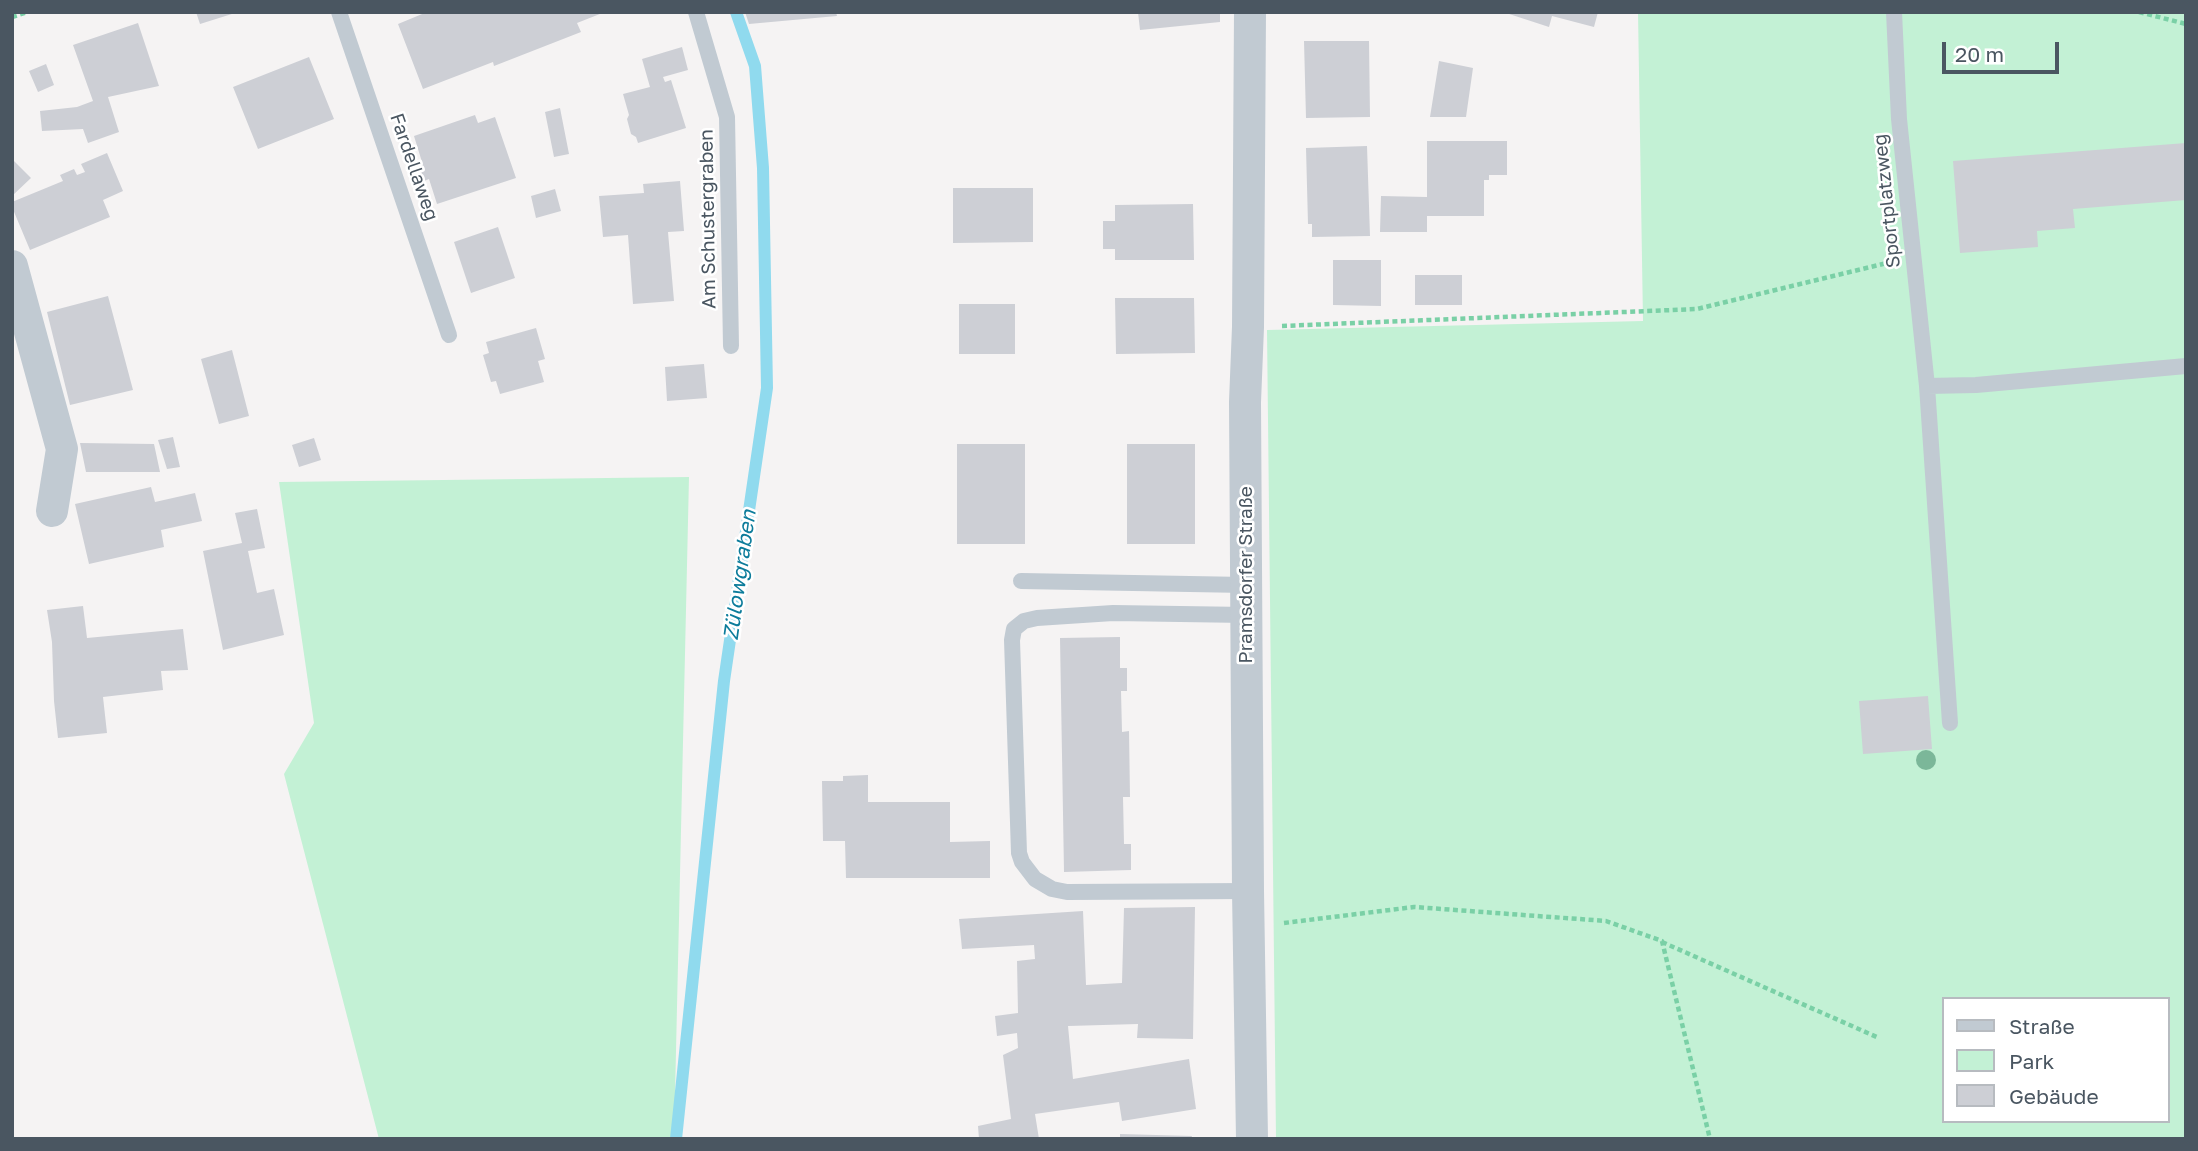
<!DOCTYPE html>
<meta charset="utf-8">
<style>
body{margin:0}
#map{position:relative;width:2198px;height:1151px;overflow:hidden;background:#f5f3f3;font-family:"Golos Text",sans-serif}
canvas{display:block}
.frame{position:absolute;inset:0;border:14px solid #4a5661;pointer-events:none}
.legend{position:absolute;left:1942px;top:997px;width:228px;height:126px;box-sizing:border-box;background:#fff;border:2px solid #b7bbc0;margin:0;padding:9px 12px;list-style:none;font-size:21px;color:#4a5661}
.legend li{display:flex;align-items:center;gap:14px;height:35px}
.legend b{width:35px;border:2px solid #b7bbc0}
.scale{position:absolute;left:1942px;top:42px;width:117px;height:32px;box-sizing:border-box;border:4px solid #4a5661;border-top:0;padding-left:9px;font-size:21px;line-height:24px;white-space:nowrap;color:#4a5661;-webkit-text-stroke:5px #fff;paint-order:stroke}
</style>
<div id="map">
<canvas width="2198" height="1151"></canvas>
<div class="frame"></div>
<ul class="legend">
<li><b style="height:9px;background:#c1cad2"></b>Straße</li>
<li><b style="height:19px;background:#c3f1d5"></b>Park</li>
<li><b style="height:19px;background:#cdcfd5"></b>Gebäude</li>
</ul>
<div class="scale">20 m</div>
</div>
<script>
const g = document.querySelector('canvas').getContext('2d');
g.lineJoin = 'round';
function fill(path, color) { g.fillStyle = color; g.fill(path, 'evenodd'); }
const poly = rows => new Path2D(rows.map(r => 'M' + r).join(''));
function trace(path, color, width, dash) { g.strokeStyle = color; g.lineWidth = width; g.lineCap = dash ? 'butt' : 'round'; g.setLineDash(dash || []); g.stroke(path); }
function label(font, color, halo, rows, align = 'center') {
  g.font = font + ' "Golos Text",sans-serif'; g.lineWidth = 5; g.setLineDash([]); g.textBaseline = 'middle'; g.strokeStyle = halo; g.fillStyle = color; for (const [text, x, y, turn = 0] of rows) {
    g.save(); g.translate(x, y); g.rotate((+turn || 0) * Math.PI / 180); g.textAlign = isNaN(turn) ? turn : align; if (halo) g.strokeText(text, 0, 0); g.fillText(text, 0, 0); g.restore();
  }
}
fill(poly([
 [1638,12,2186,12,2186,1139,1276,1139,1267,330,1643,321],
 [1944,999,2168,999,2168,1121,1944,1121],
 [689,477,674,1139,379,1139,284,774,314,723,279,482]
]), '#c3f1d5');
trace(poly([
 [676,1139,724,681,767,388,763,168,755,66,736,12]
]), '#90daee', 12);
fill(poly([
 [196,12,235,12,235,13,200,24],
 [427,12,605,12,577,23,581,32,494,66,493,62,423,89,398,24],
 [745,12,836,12,837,16,749,24],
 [1138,12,1220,12,1220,22,1140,30],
 [1503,12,1598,12,1594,27,1552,16,1549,27],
 [138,23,159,86,108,97,119,132,88,143,83,129,42,131,40,111,77,107,93,101,73,45],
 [1304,41,1369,41,1370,117,1306,118],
 [682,47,688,70,663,77,665,82,671,80,686,128,638,143,636,137,631,134,627,119,629,115,623,94,650,87,642,59],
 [309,57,334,119,258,149,233,87],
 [1439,61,1473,68,1466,117,1430,117],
 [46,64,54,85,38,92,29,71],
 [560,108,569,154,554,157,545,112],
 [475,115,478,123,495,117,516,178,437,204,429,179,424,181,419,164,422,162,414,136],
 [1427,141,1507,141,1507,175,1489,175,1489,180,1484,180,1484,216,1427,216,1427,232,1380,232,1381,196,1427,197],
 [2186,143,2186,200,2073,209,2075,228,2037,231,2038,247,1960,253,1953,161],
 [1367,146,1370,236,1312,237,1312,224,1308,224,1306,148],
 [107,153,123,191,103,200,110,217,30,250,12,207,12,202,63,181,60,175,74,169,77,175,85,172,81,164],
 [12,159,31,178,12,196],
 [680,181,684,231,668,232,674,301,633,304,628,235,603,237,599,196,644,193,643,184],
 [953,188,1033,188,1033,242,953,243],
 [555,189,561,211,536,218,531,196],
 [1193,204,1194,260,1115,260,1115,249,1103,249,1103,221,1115,221,1115,205],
 [498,227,515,278,471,293,454,242],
 [1333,260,1381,260,1381,306,1333,305],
 [1415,275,1462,275,1462,305,1415,305],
 [108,296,133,390,70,405,47,312],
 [1115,298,1194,298,1195,353,1116,354],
 [959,304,1015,304,1015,354,959,354],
 [536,328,545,359,538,361,544,382,500,394,496,381,491,382,483,355,489,353,486,342],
 [232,350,249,416,219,424,201,359],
 [704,364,707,398,667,401,665,367],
 [173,437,180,467,167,469,158,440],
 [314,438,321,460,299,467,292,445],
 [80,443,154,444,160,472,86,472],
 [957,444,1025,444,1025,544,957,544],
 [1127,444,1195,444,1195,544,1127,544],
 [151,487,155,502,195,493,202,521,161,530,164,547,89,564,75,504],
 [257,509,265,548,248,551,257,593,274,589,284,635,223,650,203,551,242,543,235,513],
 [83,606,87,638,183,629,188,670,161,671,163,690,103,697,107,733,58,738,54,701,52,642,47,610],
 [1120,637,1120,668,1127,668,1127,691,1121,691,1122,732,1129,731,1130,797,1123,797,1124,844,1131,844,1131,870,1064,872,1060,638],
 [1928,696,1932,749,1863,754,1859,701],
 [868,775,868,802,950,802,950,842,990,841,990,878,846,878,845,841,823,841,822,781,843,781,843,776],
 [1195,907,1193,1039,1137,1038,1138,1024,1068,1026,1073,1079,1189,1059,1196,1109,1122,1121,1119,1102,1035,1114,1039,1139,979,1139,978,1126,1011,1119,1003,1055,1018,1048,1017,1033,997,1036,995,1016,1018,1013,1017,961,1035,959,1034,945,962,949,959,919,1083,911,1086,985,1122,983,1124,908],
 [1120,1134,1192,1136,1191,1139,1120,1139]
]), '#cdcfd5');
trace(poly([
 [2139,12,2186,24],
 [12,17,28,12],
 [1282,326,1697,309,1887,263],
 [1284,923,1414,907,1606,921,1662,941,1710,1139],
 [1662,942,1879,1038]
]), '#7ad0a6', 4.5, [5, 3.5]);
trace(poly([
 [339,12,449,335],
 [696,12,727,117,731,346],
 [1894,12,1899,119,1927,386,1950,723],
 [1927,386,1976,385,2186,366],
 [1021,581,1246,585],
 [1247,615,1113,613,1037,618,1024,621,1014,629,1012,640,1019,853,1022,862,1035,879,1052,889,1067,892,1248,891]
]), '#c1cad2', 16);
trace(poly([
 [1250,12,1248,327,1245,402,1248,891,1252,1139],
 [12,266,62,449,52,511]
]), '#c1cad2', 32);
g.fillStyle = '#7bb799';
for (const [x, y] of [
 [1926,760]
]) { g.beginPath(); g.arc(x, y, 10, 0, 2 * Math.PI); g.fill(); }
label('19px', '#4a5661', '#fff', [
 ["Fardellaweg",414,167,71],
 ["Sportplatzweg",1887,201,-96],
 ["Am Schustergraben",708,219,-91],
 ["Pramsdorfer Straße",1246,575,-90]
]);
label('italic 21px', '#0c7c9b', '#fff', [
 ["Zülowgraben",740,575,-82]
]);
</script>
